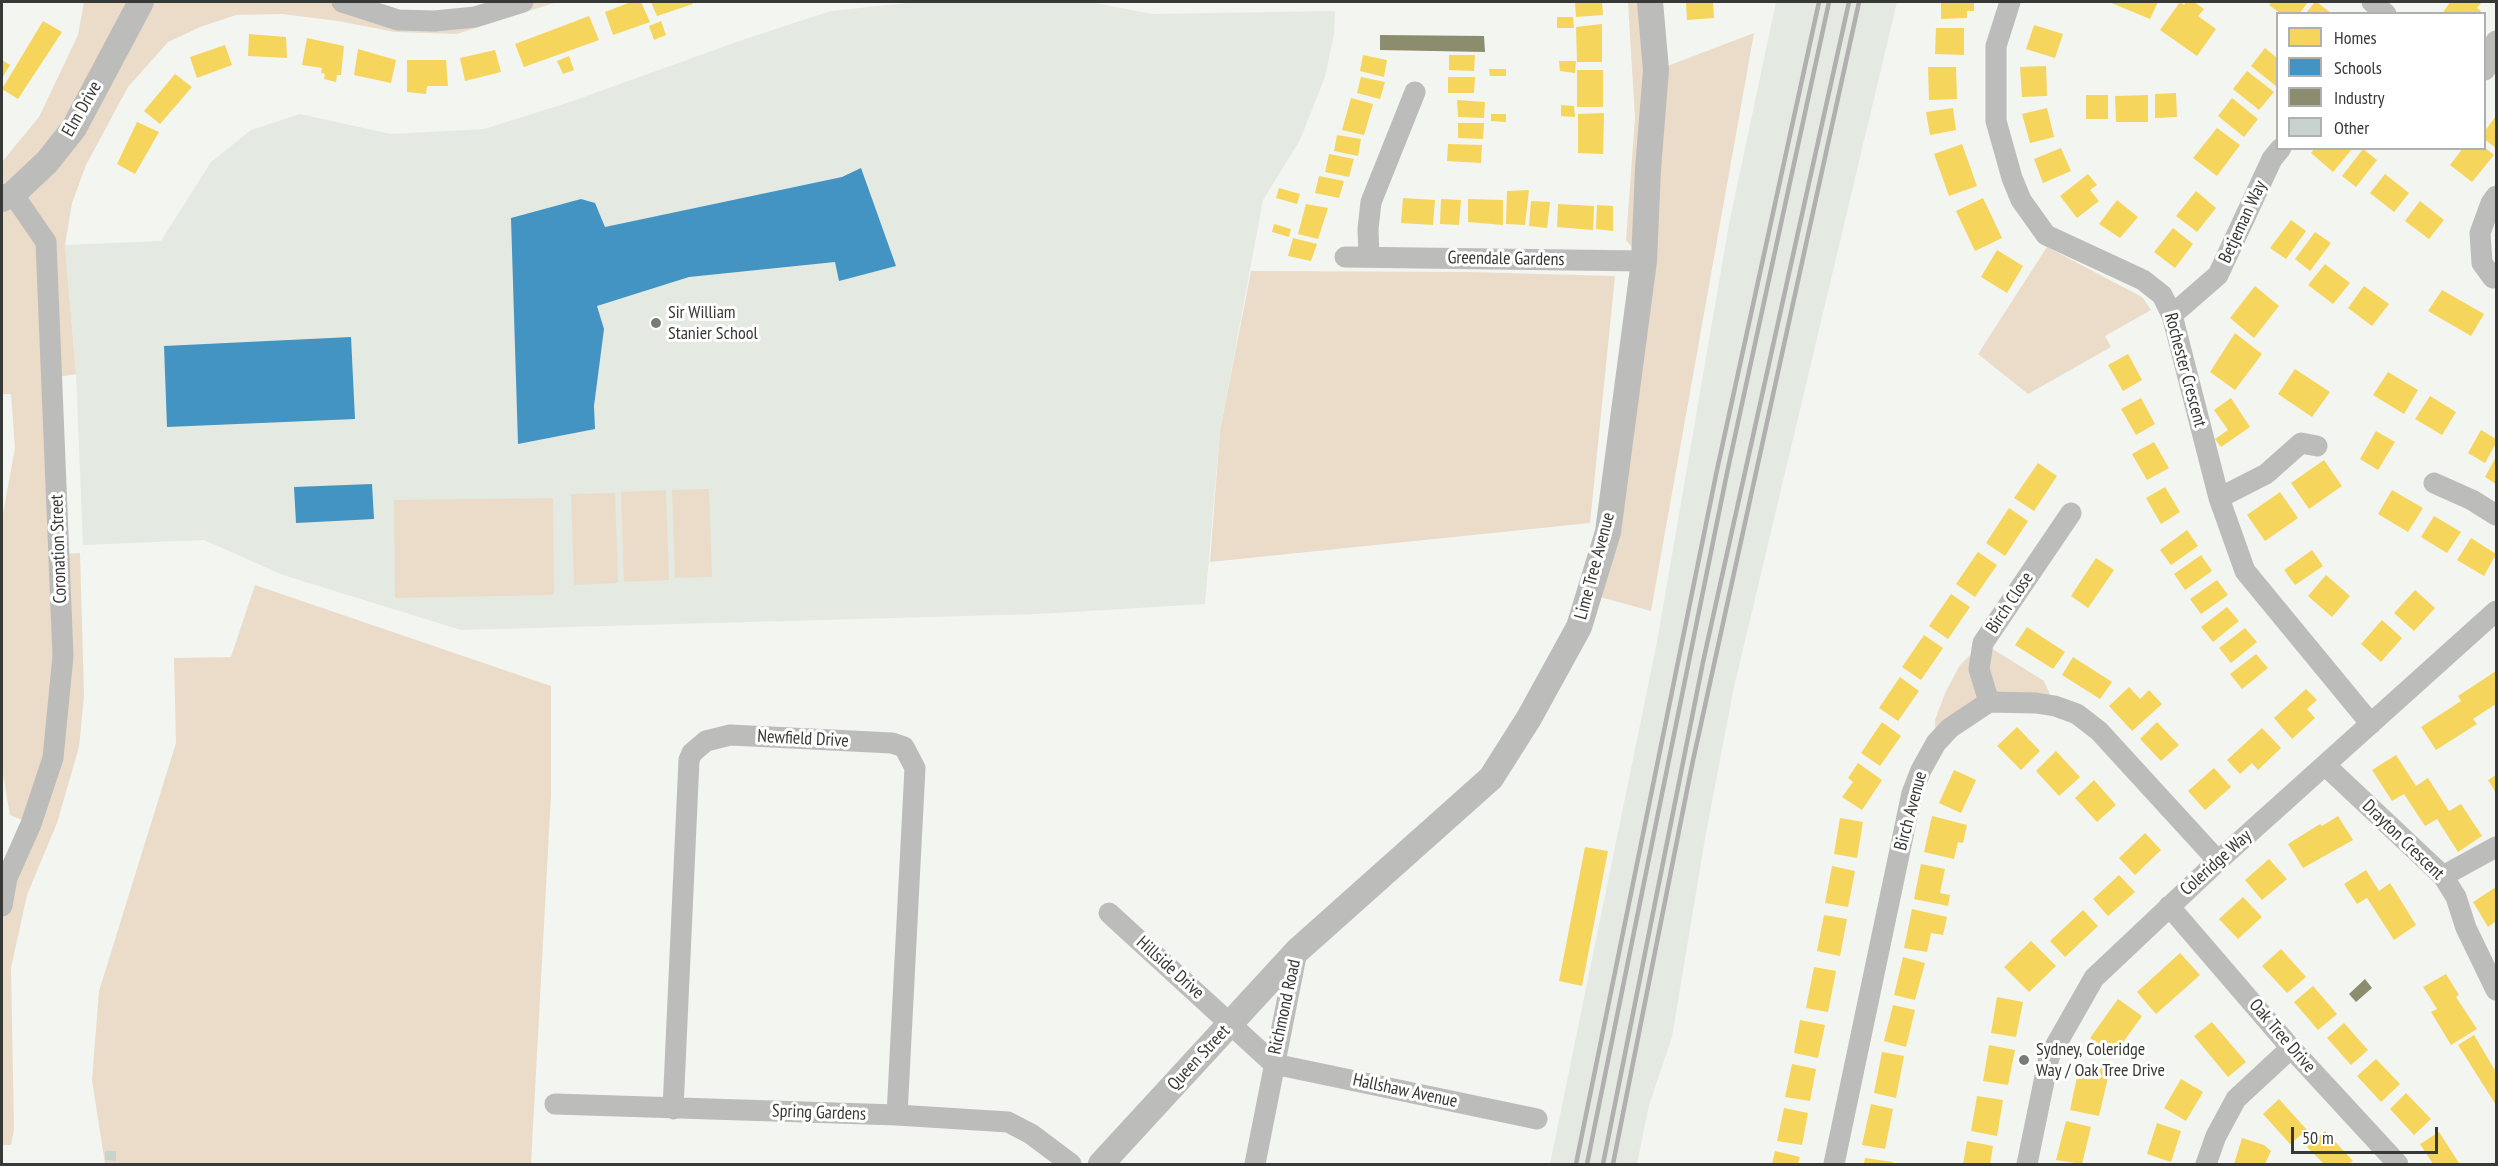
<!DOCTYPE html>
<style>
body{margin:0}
#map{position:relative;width:2498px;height:1166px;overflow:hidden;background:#f3f5f1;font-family:"PT Sans Narrow",sans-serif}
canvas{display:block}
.frame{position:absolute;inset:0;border:3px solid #373936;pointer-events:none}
.legend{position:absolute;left:2276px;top:12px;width:210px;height:138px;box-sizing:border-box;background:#fff;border:2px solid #afb0af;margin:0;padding:8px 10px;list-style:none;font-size:18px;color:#373936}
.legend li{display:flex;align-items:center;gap:12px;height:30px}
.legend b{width:30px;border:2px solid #afb0af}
.scale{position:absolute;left:2291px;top:1127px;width:147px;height:27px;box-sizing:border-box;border:3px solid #373936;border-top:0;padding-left:8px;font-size:18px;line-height:21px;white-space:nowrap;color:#373936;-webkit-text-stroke:4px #fff;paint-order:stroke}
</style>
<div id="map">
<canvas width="2498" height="1166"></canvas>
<div class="frame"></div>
<ul class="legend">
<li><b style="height:16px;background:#f6d55c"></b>Homes</li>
<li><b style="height:16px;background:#4393c3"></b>Schools</li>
<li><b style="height:16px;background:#8c8c6e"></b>Industry</li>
<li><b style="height:16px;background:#c8d3cd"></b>Other</li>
</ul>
<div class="scale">50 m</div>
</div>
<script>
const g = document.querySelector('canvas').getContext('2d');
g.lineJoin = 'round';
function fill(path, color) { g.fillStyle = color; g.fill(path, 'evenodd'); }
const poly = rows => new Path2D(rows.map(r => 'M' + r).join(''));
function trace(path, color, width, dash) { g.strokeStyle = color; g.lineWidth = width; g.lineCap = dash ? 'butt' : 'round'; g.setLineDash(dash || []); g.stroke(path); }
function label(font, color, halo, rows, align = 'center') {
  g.font = font + ' "PT Sans Narrow",sans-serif'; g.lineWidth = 6; g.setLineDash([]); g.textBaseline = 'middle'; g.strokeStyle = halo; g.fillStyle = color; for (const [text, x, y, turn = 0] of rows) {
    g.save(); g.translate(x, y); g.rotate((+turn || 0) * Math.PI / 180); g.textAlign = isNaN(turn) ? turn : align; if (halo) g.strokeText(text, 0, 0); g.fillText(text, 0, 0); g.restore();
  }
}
fill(poly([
 [917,2,1090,2,1152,14,1335,11,1334,34,1325,77,1300,140,1263,200,1220,431,1205,604,1038,614,461,630,283,575,204,540,83,545,76,374,65,245,161,241,211,162,251,130,300,114,391,134,484,129,567,103,745,39,831,11],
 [1776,2,1897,2,1734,687,1706,833,1672,1037,1649,1105,1637,1164,1550,1164,1657,642,1729,224]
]), '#e4eae1');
fill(poly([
 [84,2,342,2,398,20,523,2,557,2,457,34,395,32,338,21,282,14,236,15,200,27,168,42,128,87,86,165,72,203,65,245,76,374,52,378,60,554,80,553,84,696,79,747,57,823,27,895,11,968,14,1129,11,1145,2,1145,2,906,31,824,10,815,2,769,2,519,15,448,11,394,2,394,2,162,39,117,78,35],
 [1628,2,1663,2,1657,70,1754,33,1651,611,1589,594,1644,262,1626,240,1635,118],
 [2047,247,2142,297,2151,310,2105,336,2111,347,2028,394,1978,354],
 [1251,271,1468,272,1615,276,1590,523,1210,562,1220,431],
 [709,489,712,577,675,578,672,490],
 [666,490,669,580,624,582,621,492],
 [615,493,618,583,574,585,571,494],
 [553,498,554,595,395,598,394,500],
 [255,585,551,686,551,795,531,1164,105,1164,92,1080,99,991,176,743,174,658,231,657],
 [1983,643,2044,681,2055,706,2013,701,1936,743,1935,720,1946,691,1960,665]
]), '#eadcc9');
fill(poly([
 [631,2,641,2,650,22,613,35,605,12],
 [651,2,692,2,693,4,657,16],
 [1575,2,1602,2,1603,15,1576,17],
 [1686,2,1713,2,1714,18,1687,20],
 [1941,2,1974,2,1974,11,1967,11,1967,18,1941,19],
 [2109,2,2158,2,2150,19],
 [2180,2,2184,5,2186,2,2194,2,2204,9,2198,16,2216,29,2197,56,2160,30],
 [2272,2,2308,2,2299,14,2281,14,2269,5],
 [2315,2,2317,2,2332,14,2305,14],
 [2450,2,2482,2,2477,8,2481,11,2479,14,2442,14],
 [589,16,599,40,524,67,515,44],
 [1557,17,1573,17,1574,28,1557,28],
 [43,21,62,32,18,99,2,89],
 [661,21,666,35,654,40,649,26],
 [1602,24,1602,62,1577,62,1576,27],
 [2034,25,2063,34,2055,58,2026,49],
 [1936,28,1964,28,1964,55,1935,54],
 [249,34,286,37,287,58,248,56],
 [307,38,344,46,341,75,337,75,336,82,324,79,325,74,321,73,322,68,302,65],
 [225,45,232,65,197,78,190,57],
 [2265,48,2277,58,2277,87,2251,66],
 [358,49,396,60,391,83,354,75],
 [495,50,501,72,465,81,460,58],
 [1363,55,1387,60,1384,77,1360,71],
 [1449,55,1475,55,1474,71,1449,70],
 [569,56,574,70,563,74,557,61],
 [2,60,10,65,2,78],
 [407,60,446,60,448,86,427,86,426,94,407,92],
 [1559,61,1576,61,1575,73,1560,71],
 [2046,66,2047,96,2022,97,2020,67],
 [1928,67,1956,67,1957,99,1929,100],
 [1489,69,1506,69,1506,76,1490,76],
 [1577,70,1603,70,1603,107,1577,107],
 [2247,71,2274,92,2259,110,2233,89],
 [175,74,192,87,160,124,144,111],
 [1361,77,1385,82,1380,99,1357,93],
 [1448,77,1475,77,1474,93,1448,93],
 [2176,93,2177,117,2155,118,2155,94],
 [2086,95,2108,95,2108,119,2086,119],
 [2148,95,2148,122,2116,122,2115,96],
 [1351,98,1373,104,1364,135,1342,130],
 [2232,98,2258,119,2244,137,2218,116],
 [1457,100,1485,102,1484,118,1458,117],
 [1561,105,1574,106,1575,117,1561,116],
 [1953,108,1956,130,1930,135,1926,112],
 [2047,108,2054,137,2030,143,2022,114],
 [1604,113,1603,154,1578,153,1578,114],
 [1491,114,1506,114,1506,122,1491,121],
 [2496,116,2496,148,2484,139,2484,132],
 [137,122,159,132,135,174,117,164],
 [1458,123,1484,123,1483,139,1458,138],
 [2217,128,2240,145,2217,176,2193,158],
 [1337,135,1361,139,1358,156,1334,151],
 [1448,144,1482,145,1481,163,1447,161],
 [1962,144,1977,186,1949,196,1934,154],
 [2484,147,2494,155,2472,182,2450,165,2463,148],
 [2061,148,2071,171,2043,183,2034,159],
 [2315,148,2353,148,2333,172,2311,153],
 [2363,149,2377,160,2356,187,2342,176],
 [1329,154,1354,159,1349,177,1325,172],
 [2088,174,2097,185,2090,190,2099,201,2077,218,2060,196],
 [2385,174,2409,193,2394,212,2370,193],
 [1319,176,1344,181,1339,198,1315,193],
 [1279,188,1300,194,1297,204,1276,198],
 [1529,190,1525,225,1506,224,1507,191],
 [2196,191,2216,208,2197,232,2176,216],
 [1403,198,1435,200,1433,225,1401,223],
 [1983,198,2002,238,1975,251,1956,211],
 [1441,199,1461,200,1459,225,1440,224],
 [1468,199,1503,200,1503,225,1468,222],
 [2117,200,2138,217,2120,238,2099,224],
 [1531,201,1550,202,1547,228,1529,226],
 [2420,201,2444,220,2429,239,2405,221],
 [1306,204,1328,208,1318,239,1298,234],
 [1558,204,1594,206,1593,230,1557,227],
 [1597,205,1613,206,1613,231,1596,229],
 [2291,220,2306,231,2286,259,2270,248],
 [1274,224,1291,229,1289,237,1272,232],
 [2173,228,2193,244,2175,268,2154,252],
 [2315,232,2331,243,2310,271,2295,259],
 [1293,238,1317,244,1311,261,1288,256],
 [1997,250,2023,266,2007,293,1981,277],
 [2325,264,2350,283,2333,304,2308,285],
 [2255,286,2279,306,2254,338,2230,318],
 [2364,286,2389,304,2372,326,2348,308],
 [2442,290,2484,314,2471,336,2428,311],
 [2235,333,2262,354,2235,390,2210,372],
 [2128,354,2142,380,2123,391,2108,365],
 [2295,369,2330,392,2312,417,2278,394],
 [2388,372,2418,390,2404,414,2373,395],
 [2430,396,2456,412,2442,435,2415,419],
 [2141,398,2155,424,2136,435,2121,409],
 [2231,398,2250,427,2221,447,2215,439,2228,430,2214,410],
 [2481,430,2496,439,2496,443,2485,463,2468,453],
 [2376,431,2395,442,2378,470,2360,459],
 [2154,442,2169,468,2147,480,2132,454],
 [2496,457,2496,484,2485,477],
 [2324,460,2342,486,2309,509,2291,483],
 [2038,463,2057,476,2034,511,2014,498],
 [2165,487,2180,512,2161,524,2146,498],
 [2392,490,2423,508,2408,532,2378,514],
 [2280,492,2298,518,2265,541,2247,515],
 [2009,508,2028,521,2005,556,1986,543],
 [2434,516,2461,532,2447,553,2421,537],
 [2187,530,2198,546,2171,565,2160,550],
 [2471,538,2496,554,2484,576,2457,560],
 [2312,550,2323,566,2295,585,2284,570],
 [1978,552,1997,565,1975,597,1956,584],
 [2201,555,2212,571,2185,590,2174,574],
 [2096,558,2114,570,2088,608,2071,596],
 [2326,575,2350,596,2332,617,2308,596],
 [2217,580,2228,595,2201,614,2190,599],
 [2415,590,2435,608,2414,631,2394,613],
 [1951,594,1970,607,1948,639,1929,626],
 [2227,607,2239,621,2213,642,2201,627],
 [2382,620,2402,638,2381,662,2361,644],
 [2027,627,2065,652,2053,669,2015,645],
 [2245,628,2257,642,2231,663,2219,648],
 [1924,635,1943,648,1921,680,1902,667],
 [2256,654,2268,668,2242,689,2230,674],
 [2073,657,2112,682,2100,699,2062,675],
 [2496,671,2496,704,2473,719,2477,724,2436,750,2421,727,2461,701,2458,696],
 [1900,677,1919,691,1898,721,1879,708],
 [2129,687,2140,699,2149,690,2162,704,2132,731,2109,706],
 [2306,689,2317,700,2307,709,2315,718,2292,739,2274,718],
 [1882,722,1901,736,1880,766,1861,753],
 [2157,722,2179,745,2161,761,2140,739],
 [2017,727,2040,751,2021,770,1997,746],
 [2262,728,2281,748,2258,770,2252,763,2240,774,2227,760],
 [2056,751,2080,777,2059,796,2036,771],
 [2396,755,2416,786,2428,778,2449,811,2461,804,2482,836,2458,852,2437,819,2425,826,2404,794,2392,801,2372,770],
 [1858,763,1882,780,1862,810,1842,797,1853,782,1848,778],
 [2214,768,2231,787,2205,810,2188,791],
 [1954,770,1976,780,1961,813,1939,803],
 [2496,775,2496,793,2488,780],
 [2094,780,2116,805,2097,822,2075,798],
 [1932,816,1967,825,1963,843,1958,842,1954,859,1924,852],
 [2338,816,2353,840,2303,868,2288,844,2320,824,2322,826],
 [1840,818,1863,822,1857,858,1834,854],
 [2145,833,2161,850,2135,875,2119,858],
 [1585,847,1608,851,1582,986,1559,981],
 [2269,859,2287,879,2262,900,2245,880],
 [1921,864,1945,869,1940,893,1950,895,1948,906,1914,899],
 [1832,866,1855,871,1848,907,1825,903],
 [2366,870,2379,891,2390,883,2416,925,2394,940,2367,898,2357,904,2344,884],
 [2119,875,2135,892,2108,916,2093,899],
 [2496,887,2496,921,2488,927,2473,902],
 [2243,897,2262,917,2238,939,2219,919],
 [1912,909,1947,917,1943,935,1931,933,1927,952,1904,948],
 [2083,910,2098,926,2065,957,2050,941],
 [1824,915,1847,919,1840,956,1817,951],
 [2031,941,2056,966,2029,992,2004,967],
 [2281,949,2306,977,2287,993,2262,966],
 [2180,953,2200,975,2156,1014,2137,992],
 [1903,957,1925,963,1915,1000,1894,995],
 [1814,967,1836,971,1828,1012,1806,1008],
 [2446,974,2459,995,2456,997,2477,1029,2451,1045,2431,1012,2437,1009,2423,987],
 [2313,986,2337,1014,2318,1030,2294,1002],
 [1997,997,2023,1002,2016,1037,1991,1033],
 [2118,999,2142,1016,2114,1055,2090,1038],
 [1893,1005,1915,1010,1906,1047,1884,1041],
 [1800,1020,1825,1025,1818,1058,1794,1053],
 [2212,1022,2246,1062,2228,1077,2194,1036],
 [2344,1023,2368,1050,2351,1065,2327,1038],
 [2474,1035,2496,1072,2496,1105,2458,1045],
 [1989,1045,2015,1050,2008,1085,1983,1081],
 [1882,1052,1904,1056,1896,1098,1874,1093],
 [2376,1059,2400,1084,2381,1102,2357,1076],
 [2080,1063,2110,1069,2099,1116,2070,1110],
 [1792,1064,1816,1069,1810,1101,1785,1097],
 [2181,1079,2203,1092,2186,1121,2164,1108],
 [2406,1093,2431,1119,2414,1135,2390,1109],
 [1977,1096,2003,1100,1997,1136,1971,1131],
 [2279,1099,2307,1130,2290,1144,2263,1114],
 [1871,1104,1893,1109,1885,1149,1862,1145],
 [1784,1108,1808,1113,1802,1145,1777,1141],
 [2066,1121,2091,1127,2082,1164,2056,1160],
 [2157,1123,2181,1131,2171,1162,2147,1154],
 [2325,1131,2353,1161,2348,1164,2324,1164,2307,1147],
 [2439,1132,2459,1163,2457,1164,2433,1164,2420,1144],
 [2242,1138,2264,1145,2271,1151,2265,1164,2234,1164],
 [1967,1141,1993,1146,1990,1164,1963,1164],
 [1775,1151,1800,1157,1798,1164,1772,1164],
 [1865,1158,1893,1162,1892,1164,1864,1164]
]), '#f6d55c');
fill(poly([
 [861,168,896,266,839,281,835,262,689,277,597,306,604,329,594,406,595,429,518,444,511,218,581,199,595,203,605,227,842,177],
 [351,337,355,419,167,427,164,346],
 [372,484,374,519,296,523,294,487]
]), '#4393c3');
fill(poly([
 [1380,35,1484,36,1485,52,1380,50],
 [2365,979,2372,988,2356,1002,2349,994]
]), '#8c8c6e');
fill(poly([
 [105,1151,116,1151,116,1161,105,1160]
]), '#c8d3cd');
trace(poly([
 [342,2,398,20,435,21,475,17,523,2],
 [2010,2,1996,46,1996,121,2012,178,2021,200,2046,235,2143,280,2162,295,2172,315,2219,498,2245,571,2371,724],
 [2372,2,2386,14],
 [2485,70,2496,41],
 [1369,256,1368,229,1371,202,1415,92],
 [1345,257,1644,261],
 [2493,278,2482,263,2480,233,2491,203,2496,196],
 [2172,315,2218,275,2272,159,2281,148],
 [2434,483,2472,500,2496,515],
 [2219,498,2266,474,2301,443,2317,446],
 [1989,702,1979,669,1983,643,2071,513],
 [2325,765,2443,876,2456,897,2466,928,2496,990],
 [2443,876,2496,847],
 [2,906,7,878,31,824,53,758,63,656,46,242,13,194],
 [2169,906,2291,1048,2398,1164],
 [1109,913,1274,1064],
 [1274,1064,1537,1119],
 [555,1104,897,1115,1008,1122,1031,1134,1071,1164],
 [673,1109,689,760,692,753,706,741,730,735,892,743,904,747,915,768,897,1115],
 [1255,1164,1297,951],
 [1834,1164,1912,793,1921,770,1936,743,1950,728,1989,702,2036,703,2055,706,2077,714,2099,731,2218,861],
 [2027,1164,2049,1057,2094,978,2218,861,2496,611],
 [2206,1164,2216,1136,2236,1099,2291,1048]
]), '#bcbcba', 21);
trace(poly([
 [2,199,13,194,47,162,74,128,141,2],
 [1101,1164,1297,951,1491,778,1529,718,1579,627,1608,532,1644,261,1648,169,1656,70,1650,2]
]), '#bcbcba', 26);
trace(poly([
 [1576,1164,1717,470,1819,2],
 [1587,1164,1727,473,1829,2],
 [1603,1164,1703,662,1849,2],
 [1613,1164,1692,765,1859,2]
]), '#b0b0af', 4.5);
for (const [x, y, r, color] of [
 [656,323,6,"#797b77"],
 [2024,1060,6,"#797b77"]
]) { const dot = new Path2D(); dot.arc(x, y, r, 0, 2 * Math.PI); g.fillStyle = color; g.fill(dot); trace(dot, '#fff', 2); }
label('18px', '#373936', '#fff', [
 ["Elm Drive",82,109,-60],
 ["Betjeman Way",2243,222,-65],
 ["Greendale Gardens",1506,259,1],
 ["Rochester Crescent",2185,370,75],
 ["Coronation Street",59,549,-92],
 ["Lime Tree Avenue",1595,566,-75],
 ["Birch Close",2010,603,-56],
 ["Newfield Drive",803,739,3],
 ["Birch Avenue",1911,811,-75],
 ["Drayton Crescent",2403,840,44],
 ["Coleridge Way",2216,863,-42],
 ["Hillside Drive",1170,968,42],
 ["Richmond Road",1285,1007,-78],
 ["Oak Tree Drive",2282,1036,49],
 ["Queen Street",1199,1058,-47],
 ["Hallshaw Avenue",1405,1091,12],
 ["Spring Gardens",819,1113,2]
]);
label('18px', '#373936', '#fff', [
 ["Sir William",668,313],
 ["Stanier School",668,334],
 ["Sydney, Coleridge",2036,1050],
 ["Way / Oak Tree Drive",2036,1071]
], 'left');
</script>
